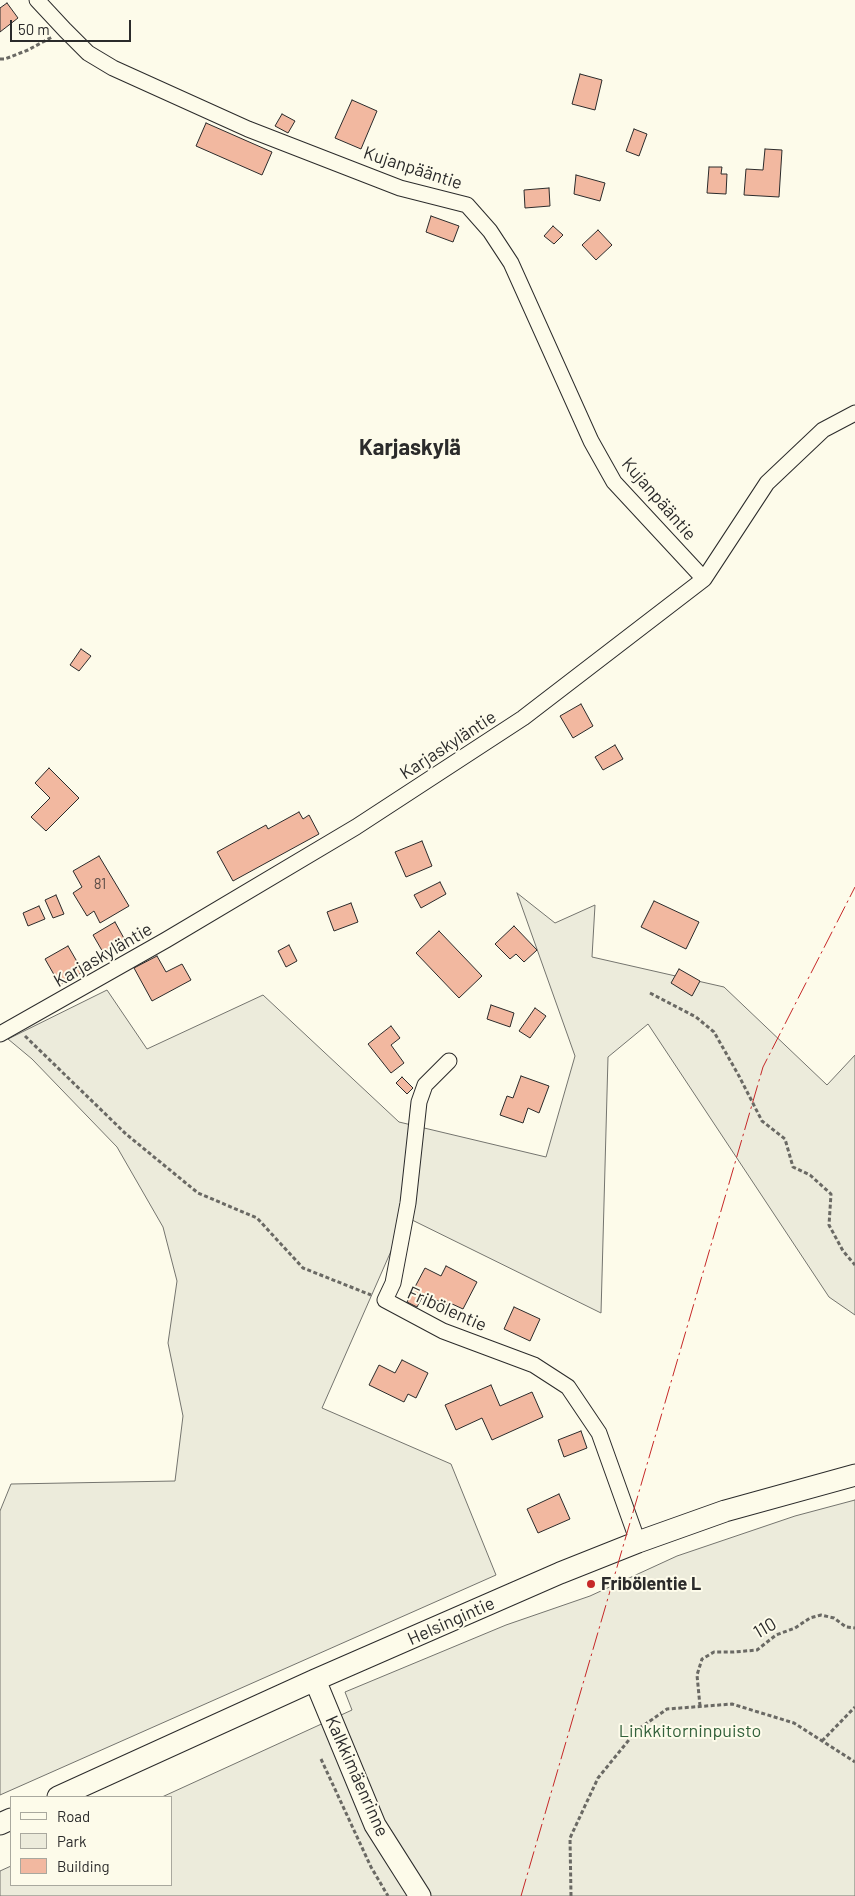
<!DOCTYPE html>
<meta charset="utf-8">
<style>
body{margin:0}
#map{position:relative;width:855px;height:1896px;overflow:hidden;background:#fdfbea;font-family:Barlow,sans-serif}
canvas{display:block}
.legend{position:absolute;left:10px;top:1796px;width:162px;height:90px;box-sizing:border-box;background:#fdfbea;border:1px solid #a9a89e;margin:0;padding:6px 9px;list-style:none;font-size:15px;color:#2b2b2b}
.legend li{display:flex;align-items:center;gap:10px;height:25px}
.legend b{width:25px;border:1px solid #a9a89e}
.scale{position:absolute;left:10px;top:20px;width:121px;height:22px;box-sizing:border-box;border:2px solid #2b2b2b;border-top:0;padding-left:6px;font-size:15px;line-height:18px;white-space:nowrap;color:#2b2b2b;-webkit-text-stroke:4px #fdfbea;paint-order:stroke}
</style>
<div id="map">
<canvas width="855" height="1896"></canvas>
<ul class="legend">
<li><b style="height:6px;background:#fdfbea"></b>Road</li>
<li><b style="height:14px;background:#ecebdb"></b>Park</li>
<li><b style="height:14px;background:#f2b8a0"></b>Building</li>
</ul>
<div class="scale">50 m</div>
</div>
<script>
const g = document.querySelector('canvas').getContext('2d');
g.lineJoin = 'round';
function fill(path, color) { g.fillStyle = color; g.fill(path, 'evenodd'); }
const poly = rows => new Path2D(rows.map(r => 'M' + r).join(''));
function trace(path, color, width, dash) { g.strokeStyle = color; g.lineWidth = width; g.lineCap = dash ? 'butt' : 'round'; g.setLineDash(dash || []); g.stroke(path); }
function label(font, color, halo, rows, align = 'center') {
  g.font = font + ' Barlow,sans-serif'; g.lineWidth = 4; g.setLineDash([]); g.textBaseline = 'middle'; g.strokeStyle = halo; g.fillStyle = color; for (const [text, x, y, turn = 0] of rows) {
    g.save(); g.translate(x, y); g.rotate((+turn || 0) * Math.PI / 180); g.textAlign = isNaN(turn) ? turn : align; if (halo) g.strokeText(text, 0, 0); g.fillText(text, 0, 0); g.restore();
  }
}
const green = poly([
 [517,893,555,923,595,905,592,957,724,987,827,1085,855,1055,855,1315,829,1297,648,1024,608,1057,601,1313,406,1217,322,1408,451,1464,496,1575,0,1795,0,1511,11,1484,175,1481,183,1416,168,1343,177,1281,163,1227,117,1147,32,1059,8,1039,107,990,147,1049,263,995,399,1122,546,1157,575,1056,517,893],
 [855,1500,855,1896,0,1896,0,1871,11,1866,11,1885,171,1885,171,1797,162,1797,352,1710,345,1692,506,1625,590,1596,677,1556,795,1516,855,1500]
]);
fill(green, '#ecebdb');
trace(green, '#74746e', 1);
const building = poly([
 [7,3,18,18,0,32,0,8,7,3],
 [580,74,602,80,595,110,572,104,580,74],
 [352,100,377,111,361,149,335,138,352,100],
 [282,114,295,121,288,133,275,126,282,114],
 [206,123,272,152,262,175,196,146,206,123],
 [634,129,647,134,639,156,626,151,634,129],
 [765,149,782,150,779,197,744,195,746,169,763,170,765,149],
 [709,167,722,167,721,174,727,174,726,194,707,193,709,167],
 [576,175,605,183,600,201,574,194,576,175],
 [549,188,550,206,525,208,524,190,549,188],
 [431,216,459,226,453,242,426,232,431,216],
 [553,226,563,235,554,244,544,236,553,226],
 [598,230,612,245,596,260,582,245,598,230],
 [81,649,91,656,79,671,70,665,81,649],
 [581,704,593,726,573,738,560,716,581,704],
 [615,745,623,759,603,770,595,757,615,745],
 [49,768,79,798,46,831,31,817,50,798,35,783,49,768],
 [299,812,303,819,309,815,319,834,233,881,217,852,266,825,268,829,299,812],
 [422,841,432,866,406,877,395,852,422,841],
 [99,856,129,906,100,923,94,911,87,916,73,893,82,887,73,871,99,856],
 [440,882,446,894,421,908,414,895,440,882],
 [56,895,64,914,53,918,45,900,56,895],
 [654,901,699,922,686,949,641,927,654,901],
 [351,903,358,922,334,931,327,912,351,903],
 [39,906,45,919,28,926,23,913,39,906],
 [115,922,126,942,104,954,93,935,115,922],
 [514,926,537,950,524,962,516,954,510,959,495,944,514,926],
 [439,931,482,976,459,998,416,953,439,931],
 [289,945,297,961,286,967,278,951,289,945],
 [68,946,83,972,60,985,45,959,68,946],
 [157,956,166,972,182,964,191,980,152,1001,134,968,157,956],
 [679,969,700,981,692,996,671,983,679,969],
 [491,1005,514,1013,510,1027,487,1019,491,1005],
 [535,1008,546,1016,530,1038,519,1031,535,1008],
 [391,1026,400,1038,391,1045,404,1063,391,1073,368,1044,391,1026],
 [521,1076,549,1086,539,1113,528,1108,523,1123,500,1115,507,1096,513,1098,521,1076],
 [402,1077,413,1088,407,1094,396,1083,402,1077],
 [446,1266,477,1282,463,1309,450,1303,449,1306,424,1294,417,1307,407,1302,425,1268,441,1276,446,1266],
 [514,1307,540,1319,530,1341,504,1329,514,1307],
 [402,1360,428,1373,416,1398,408,1394,404,1402,369,1385,379,1365,395,1373,402,1360],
 [491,1385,500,1406,532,1392,543,1417,492,1440,482,1418,456,1430,445,1405,491,1385],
 [581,1431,587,1448,564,1457,558,1440,581,1431],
 [559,1494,570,1519,538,1533,527,1509,559,1494]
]);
fill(building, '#f2b8a0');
trace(building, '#2b2b2b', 1);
const street = poly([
 [37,0,65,30,88,53,113,68,248,129,400,188,467,205,490,231,511,263,591,441,614,482,704,579],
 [0,1034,166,940,356,827,523,718,704,579,767,483,823,430,855,413],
 [449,1061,425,1085,419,1102,408,1203,393,1283,385,1300,443,1331,534,1365,568,1387,599,1433,638,1542]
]);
const secondary = poly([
 [315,1680,375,1825,420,1896],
 [58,1797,315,1680,560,1573,638,1542,725,1511,855,1475],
 [0,1824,11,1819]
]);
trace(street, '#2b2b2b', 17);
trace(secondary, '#2b2b2b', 23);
trace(poly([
 [0,59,5,59,28,50,52,37],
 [650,993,696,1017,714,1032,739,1076,762,1121,785,1139,793,1167,810,1175,831,1194,829,1225,843,1251,855,1265],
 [25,1036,126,1134,198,1193,257,1218,303,1268,371,1295],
 [700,1706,697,1675,702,1659,714,1652,734,1652,757,1650,776,1635,795,1628,810,1618,821,1615,834,1618,846,1627,855,1628],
 [822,1741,855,1707],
 [321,1759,371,1867,388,1896],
 [571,1896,570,1838,598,1778,637,1730,667,1709,732,1704,794,1723,855,1762]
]), '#6a6964', 3, [4, 2.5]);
trace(street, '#fdfbea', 15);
trace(secondary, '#fdfbea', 21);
trace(poly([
 [521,1896,763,1067,855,887]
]), '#c62828', 1, [18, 4, 2.5, 4]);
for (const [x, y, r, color] of [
 [591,1584,5,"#c62828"]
]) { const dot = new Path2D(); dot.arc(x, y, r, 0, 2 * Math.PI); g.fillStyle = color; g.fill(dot); trace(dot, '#fdfbea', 2); }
label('15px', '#5d4e48', null, [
 ["81",100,884]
]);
label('18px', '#2b2b2b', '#fdfbea', [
 ["Kujanpääntie",413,168,18],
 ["Kujanpääntie",659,499,49],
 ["Karjaskyläntie",448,745,-33],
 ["Karjaskyläntie",103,955,-30],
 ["Fribölentie",447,1309,24],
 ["Helsingintie",451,1621,-24],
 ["110",765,1628,-30],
 ["Kalkkimäenrinne",357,1776,66]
]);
label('bold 18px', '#2b2b2b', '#fdfbea', [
 ["Fribölentie L",601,1584]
], 'left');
label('18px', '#34623c', '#fdfbea', [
 ["Linkkitorninpuisto",690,1731]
]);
label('bold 22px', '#2b2b2b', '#fdfbea', [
 ["Karjaskylä",410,448]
]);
</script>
